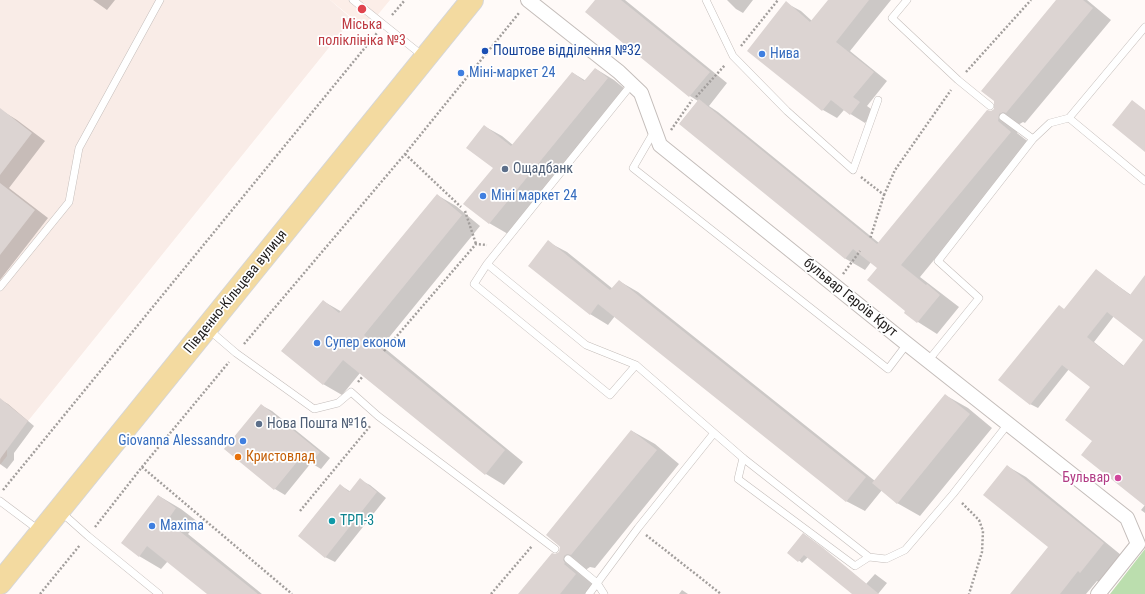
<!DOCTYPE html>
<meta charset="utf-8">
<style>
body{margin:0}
canvas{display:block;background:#fffaf8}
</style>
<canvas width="1145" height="594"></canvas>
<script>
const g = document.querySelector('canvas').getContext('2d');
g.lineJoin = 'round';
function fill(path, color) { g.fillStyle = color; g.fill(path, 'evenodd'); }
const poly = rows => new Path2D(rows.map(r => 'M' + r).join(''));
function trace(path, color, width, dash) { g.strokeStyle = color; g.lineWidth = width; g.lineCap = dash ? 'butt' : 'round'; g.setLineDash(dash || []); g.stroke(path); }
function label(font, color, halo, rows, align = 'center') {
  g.font = font + ' "Roboto Condensed",sans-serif'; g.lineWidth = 3.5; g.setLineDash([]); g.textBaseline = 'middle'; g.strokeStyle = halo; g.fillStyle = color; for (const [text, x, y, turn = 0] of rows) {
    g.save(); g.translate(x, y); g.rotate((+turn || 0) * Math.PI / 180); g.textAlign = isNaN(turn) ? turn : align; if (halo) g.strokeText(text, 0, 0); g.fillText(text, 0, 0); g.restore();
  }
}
fill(poly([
 [0,0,330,0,352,19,28,421,7,449,7,456,0,465]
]), '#f9ece7');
fill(poly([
 [330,0,390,0,366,29]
]), '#fceee8');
fill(poly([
 [1145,549,1145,594,1110,594]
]), '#bbdeae');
fill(poly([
 [93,0,115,0,107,10],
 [597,0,625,0,727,83,709,106,718,112,879,243,995,109,1057,0,1087,0,1111,20,1025,123,1023,122,1018,125,1017,133,1030,143,920,277,959,307,937,334,918,322,905,312,906,311,878,268,871,262,865,270,846,259,680,123,698,101,690,96],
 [727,0,753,0,743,13,736,9],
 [829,0,891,0,850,51,887,81,867,106,874,111,865,123,844,110,837,118,823,110,786,3,801,11,812,21],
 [596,69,614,80,625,89,508,234,489,223,494,168,484,126,502,136,513,145,573,73,586,81],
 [4,112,17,120,45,141,9,188,48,218,0,280,0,116],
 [437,195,456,206,480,226,382,346,523,462,504,485,486,474,360,373,342,395,323,384,323,301,342,312],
 [548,242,567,252,613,289,619,281,638,292,875,481,945,395,968,408,992,428,920,516,897,503,882,490,865,511,846,501,615,316,608,325,590,314],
 [1096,270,1131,295,1145,277,1145,495,1093,441,1092,387,1069,369,1038,408,1030,404,1065,310],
 [1114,316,1144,340,1124,366,1094,342],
 [1,400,8,404,34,426,14,453,14,460,7,469,0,464],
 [261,405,272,411,330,458,321,469,311,463,285,495,275,489,226,449],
 [632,431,655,444,679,464,595,568,590,567,587,569,586,574,598,588,594,594,519,594,555,555,560,552],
 [1007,466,1026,477,1121,555,1099,582,1097,581,1086,594,1012,594,1050,547],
 [360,480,370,485,386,498,335,562,325,557,340,485,351,492],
 [159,496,181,509,198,522,188,534,262,594,209,594,168,561,161,569,139,556],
 [1145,505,1145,513,1141,510],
 [803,535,866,584,875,574,887,583,878,594,854,594,808,557,802,563,788,552],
 [682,590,688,594,679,594]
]), '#0003');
fill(poly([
 [595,0,621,0,710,72,689,97,585,12],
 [828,0,869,0,836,42,874,72,853,97,860,102,850,115,831,100,822,111,747,51,786,1,810,22],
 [1056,0,1083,0,1093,8,1006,113,1003,112,999,114,998,121,1011,132,901,265,926,285,927,284,940,295,917,323,904,313,905,311,867,280,877,268,853,249,845,259,679,124,699,99,877,244,987,110,991,111,994,109,994,101,981,91],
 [595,68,608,78,489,224,463,204,493,168,466,148,484,125,511,146,572,72,584,81],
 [1132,100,1145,110,1145,152,1112,125],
 [0,108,32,133,0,175],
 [0,183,35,210,0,255],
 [437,194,462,215,364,335,505,450,485,475,343,360,323,385,281,351,323,300,339,313],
 [548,240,610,290,619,280,866,477,846,502,598,304,590,315,528,266],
 [1096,269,1130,295,1145,275,1145,506,1081,455,1092,441,1065,420,1090,387,1062,365,1030,405,998,380,1059,305,1064,309],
 [1107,312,1143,340,1123,366,1087,337],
 [945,394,970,414,897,504,872,483],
 [0,398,28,421,0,459],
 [261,404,320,452,310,464,301,457,274,490,224,449],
 [631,430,657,450,571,555,567,554,564,556,563,560,565,563,564,564,576,574,560,594,518,594,552,553,555,554,559,552,560,547,558,545,546,535],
 [1007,465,1104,543,1080,573,1078,571,1060,594,1010,594,1048,547,983,495],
 [360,478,377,492,325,558,298,536,340,484,349,492],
 [158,495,176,508,167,521,258,594,207,594,147,546,139,557,121,543],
 [803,533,822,547,879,594,852,594,804,555,798,562,787,553]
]), '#dcd4d2');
const service = poly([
 [353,0,423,56],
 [706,0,733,56,787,111,853,170,878,100],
 [907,0,892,18,958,80,990,106],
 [631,85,487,264,474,284,610,395,636,365],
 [1003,117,1033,139],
 [1069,118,1145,181],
 [655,130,633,168,888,369,907,344],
 [487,264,586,345,636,365,743,458,869,557,886,559,905,550,953,494,1008,424],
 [0,287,69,202,79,148,160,0],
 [208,329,236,353,314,409,338,403,351,392,378,416,555,549],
 [928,361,979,298,938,261,1033,139,1050,123,1069,118,1145,27],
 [743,458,738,479,855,566,869,557],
 [0,501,40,531],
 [61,512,88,536,159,594],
 [568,559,597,583,604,594],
 [589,594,638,528,714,433]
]);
const minor = poly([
 [528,0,619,72,641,93,660,145,907,344,1127,518,1138,544,1098,594]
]);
const primary = poly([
 [0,583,472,0]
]);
trace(service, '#c4bdba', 8);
trace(minor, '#c4bdba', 16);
trace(primary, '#d6d6d6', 24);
trace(poly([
 [392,15,405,0],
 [741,46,778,0],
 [966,72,1031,0],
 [696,97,725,65],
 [671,130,692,100],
 [405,154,461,207],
 [861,177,884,195,870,239],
 [884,195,895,170,951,90],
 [465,211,476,244],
 [843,274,860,251],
 [244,344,405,154,519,13],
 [384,351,476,244,487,245],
 [358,382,363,376],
 [142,467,292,594],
 [3,490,377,33],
 [962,503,979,520,983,531,982,552,969,594],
 [300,511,371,425],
 [95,527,142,467,229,362],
 [646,535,721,594],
 [40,594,80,545],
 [491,594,532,546]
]), '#a29e9c', 2.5, [2, 2]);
trace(service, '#fff', 7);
trace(minor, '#fff', 14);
trace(primary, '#f3daa0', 22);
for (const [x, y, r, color] of [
 [362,9,5,"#e0444e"],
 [485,51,4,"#1a4fb4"],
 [762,54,4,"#3f7fe0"],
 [461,73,4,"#3f7fe0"],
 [505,169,4,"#5c6f8a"],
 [483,196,4,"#3f7fe0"],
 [317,343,4,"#3f7fe0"],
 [259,424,4,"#5c6f8a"],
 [243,441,4,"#3f7fe0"],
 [238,457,4,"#e8710a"],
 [1118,478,4,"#d1479c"],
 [332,521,4,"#0f9aa8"],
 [152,526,4,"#3f7fe0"]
]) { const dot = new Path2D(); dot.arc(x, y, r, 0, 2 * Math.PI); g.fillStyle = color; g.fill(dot); trace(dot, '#fff', 1.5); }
label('14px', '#be3a42', '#fff', [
 ["Міська",362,25],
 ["поліклініка №3",362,41]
]);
label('14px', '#164399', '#fff', [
 ["Поштове відділення №32",493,51]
], 'left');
label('14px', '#366cbe', '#fff', [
 ["Нива",770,54],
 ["Міні-маркет 24",469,73],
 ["Міні маркет 24",491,196],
 ["Супер економ",325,343],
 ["Giovanna Alessandro",235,441,"right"],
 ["Maxima",160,526]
], 'left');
label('14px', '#4e5e75', '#fff', [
 ["Ощадбанк",513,169],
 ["Нова Пошта №16",267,424]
], 'left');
label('14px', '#1d1a19', '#fff', [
 ["Південно-Кільцева вулиця",236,292,-51],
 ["бульвар Героїв Крут",850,298,39]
]);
label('14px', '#c56008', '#fff', [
 ["Кристовлад",246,457]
], 'left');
label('14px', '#b23c85', '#fff', [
 ["Бульвар",1110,478]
], 'right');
label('14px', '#0d838f', '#fff', [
 ["ТРП-3",340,521]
], 'left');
</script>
